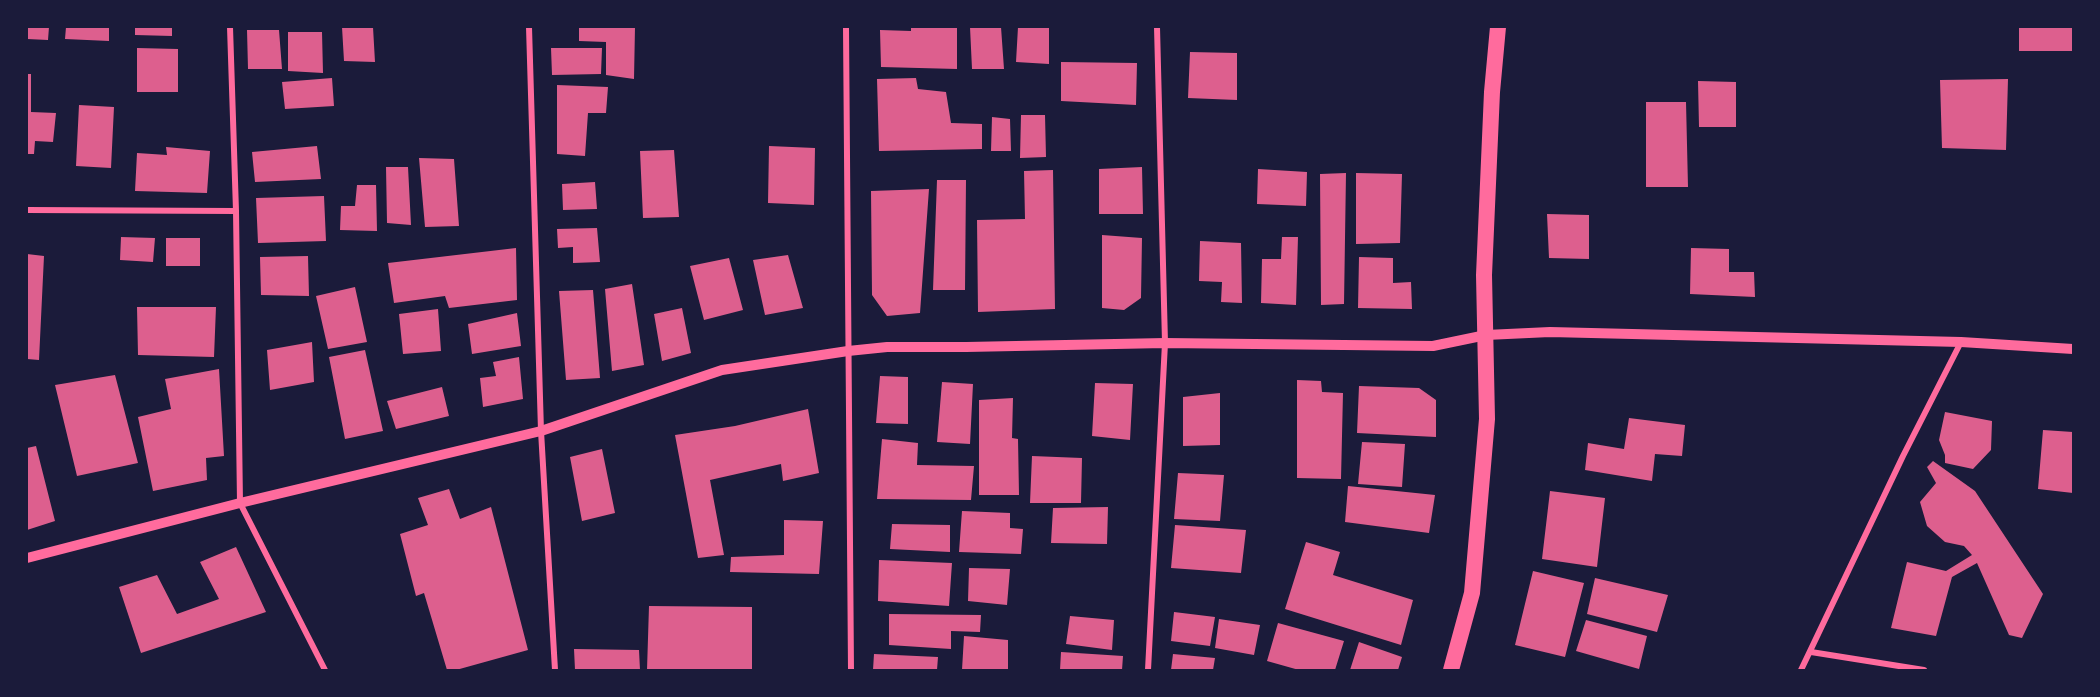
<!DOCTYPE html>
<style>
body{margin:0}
#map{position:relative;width:2100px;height:697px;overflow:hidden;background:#1b1b3a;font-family:Merriweather,serif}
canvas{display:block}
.frame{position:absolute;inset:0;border:28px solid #1b1b3a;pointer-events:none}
</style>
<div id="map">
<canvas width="2100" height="697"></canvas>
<div class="frame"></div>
</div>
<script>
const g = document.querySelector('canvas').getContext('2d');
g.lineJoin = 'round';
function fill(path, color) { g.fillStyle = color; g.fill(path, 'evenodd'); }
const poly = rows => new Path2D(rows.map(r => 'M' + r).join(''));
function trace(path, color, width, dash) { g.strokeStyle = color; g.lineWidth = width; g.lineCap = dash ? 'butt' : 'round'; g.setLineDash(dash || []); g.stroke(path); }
fill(poly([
 [27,27,49,27,48,40,27,39],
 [66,27,109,27,109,41,65,39],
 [135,27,172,27,172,36,135,35],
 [342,27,373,27,375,62,344,61],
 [579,27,635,27,634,79,606,75,606,42,579,41],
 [911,27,957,27,957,69,881,67,880,30,911,31],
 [970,27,1001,27,1004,69,972,69],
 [1018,27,1049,27,1049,64,1016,62],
 [2019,27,2073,27,2073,51,2019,51],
 [247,30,279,30,282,69,248,69],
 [288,32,322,32,323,73,288,71],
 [137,48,178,49,178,92,137,92],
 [551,48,602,48,601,74,552,75],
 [1190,52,1237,53,1237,100,1188,98],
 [1061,62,1137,63,1136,105,1061,101],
 [27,74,31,74,31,112,56,113,53,142,35,141,34,154,27,154],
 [332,78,334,106,285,109,282,82],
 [916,78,918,89,946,92,951,123,982,124,982,149,879,151,877,79],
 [2008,79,2006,150,1942,148,1940,80],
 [1698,81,1736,82,1736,127,1699,127],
 [557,85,608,87,606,113,588,113,585,156,557,154],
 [1646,102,1686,102,1688,187,1646,187],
 [79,105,114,107,111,168,76,166],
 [1021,115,1045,115,1046,157,1020,158],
 [992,117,1010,119,1011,151,991,151],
 [317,146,321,179,255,182,252,152],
 [769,146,815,148,814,205,768,203],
 [166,147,210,151,207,193,135,191,137,153,167,155],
 [674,150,679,217,643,218,640,151],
 [419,158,454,159,459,226,425,227],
 [386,167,408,167,411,225,387,223],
 [1142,167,1143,214,1099,214,1099,169],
 [1258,169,1307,172,1306,206,1257,204],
 [1053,170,1055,309,978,312,977,220,1025,219,1024,171],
 [1346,173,1344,304,1321,305,1320,174],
 [1356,173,1402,174,1400,243,1356,244],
 [937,180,966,180,965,290,933,290],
 [595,182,597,209,563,210,562,184],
 [357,185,376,185,377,231,340,230,341,206,355,206],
 [929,189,920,313,887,316,872,295,871,191],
 [324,196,326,241,258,243,256,198],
 [1547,214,1589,215,1589,259,1549,258],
 [597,228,600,262,573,263,573,247,558,248,557,229],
 [1102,235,1142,238,1141,298,1124,310,1102,308],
 [121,237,155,238,153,262,120,260],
 [1282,237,1298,237,1296,305,1261,303,1262,259,1281,259],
 [166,238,200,238,200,266,166,266],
 [1200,241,1241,243,1242,303,1221,302,1222,282,1199,281],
 [516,248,517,300,449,308,445,296,394,303,388,263],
 [1691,248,1729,249,1729,272,1754,272,1755,297,1690,294],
 [27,254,44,256,39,360,27,359],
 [788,255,803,308,765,315,753,260],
 [308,256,309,296,261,295,260,257],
 [1359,257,1393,258,1393,283,1411,282,1412,309,1358,308],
 [729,258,743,310,704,320,690,266],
 [632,284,644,365,612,371,605,289],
 [355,287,367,342,328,349,316,296],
 [593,290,600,378,566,380,559,291],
 [137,307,216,307,214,357,138,355],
 [682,308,691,353,662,361,654,314],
 [438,309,441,351,403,354,399,314],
 [517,313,521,346,472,354,468,324],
 [312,342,314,382,270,390,267,350],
 [365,350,383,431,345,439,329,357],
 [519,357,523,399,483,407,480,378,496,376,493,362],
 [219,369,224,456,206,458,207,480,153,491,138,417,171,409,165,379],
 [115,375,138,463,77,476,55,385],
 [880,376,908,377,908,424,876,423],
 [1297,380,1321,381,1322,392,1343,393,1341,479,1297,478],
 [942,382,973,384,970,444,937,442],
 [1095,383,1133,384,1130,440,1092,436],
 [1359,386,1419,388,1436,400,1436,437,1357,433],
 [442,387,449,416,396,429,387,401],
 [1220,393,1220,445,1183,446,1183,397],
 [1013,398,1012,438,1018,439,1019,495,979,495,979,400],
 [808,409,819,473,783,481,781,464,710,480,724,555,698,558,675,435,735,426],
 [1945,412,1992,421,1991,450,1973,469,1945,463,1945,455,1939,440],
 [1629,418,1685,425,1682,456,1655,454,1652,481,1585,470,1588,443,1624,449],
 [2043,430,2073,432,2073,493,2038,489],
 [882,439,918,443,917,465,974,466,971,500,877,499],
 [1362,442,1405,444,1402,487,1358,484],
 [36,446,55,521,27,530,27,448],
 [602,449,615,513,582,521,570,457],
 [1032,456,1082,458,1081,503,1030,503],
 [1933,461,1975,491,2043,594,2022,638,2009,635,1977,563,1952,577,1936,636,1891,628,1907,562,1946,571,1972,555,1964,546,1945,542,1927,526,1920,502,1936,483,1927,467],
 [1178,473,1224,475,1220,521,1174,519],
 [1348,486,1435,495,1429,533,1345,522],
 [449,489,460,519,491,507,528,650,456,670,447,670,424,593,416,596,400,534,428,525,418,498],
 [1550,491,1605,498,1597,567,1542,559],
 [1108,507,1107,544,1051,543,1053,508],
 [962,511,1010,513,1010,528,1023,529,1021,554,959,552],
 [784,520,823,521,819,574,730,572,731,557,784,555],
 [892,524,950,525,950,552,890,549],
 [1175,525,1246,530,1241,573,1171,568],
 [1306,542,1340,552,1333,575,1413,600,1401,645,1285,609],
 [236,547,266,612,141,653,119,587,157,575,177,614,219,599,200,562],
 [879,560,952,563,949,606,878,601],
 [969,568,1010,569,1007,605,968,601],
 [1533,571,1584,583,1565,657,1515,645],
 [1595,578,1668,595,1657,632,1587,614],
 [649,606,752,607,752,670,647,670],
 [1174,612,1215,617,1210,646,1171,641],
 [889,614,981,615,980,632,951,631,951,649,889,645],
 [1070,616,1114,620,1112,650,1066,644],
 [1219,619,1260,625,1254,655,1215,648],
 [1586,620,1647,636,1639,669,1576,651],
 [1278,623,1344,641,1335,670,1299,670,1267,661],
 [964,636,1008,640,1008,670,962,670],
 [1359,642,1402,657,1398,670,1350,670],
 [574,649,639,650,640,670,575,670],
 [1061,652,1123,656,1122,670,1060,670],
 [874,654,938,657,937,670,873,670],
 [1173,654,1215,658,1213,670,1171,670]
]), '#dd5f8e');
trace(poly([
 [230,27,236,211,240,503,325,670],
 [529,27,541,431,555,670],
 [846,27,851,670],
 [27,210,236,211],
 [1811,652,1924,670],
 [1148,670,1165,343,1157,27],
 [1801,670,1903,456,1961,342]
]), '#ff6b9d', 6);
trace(poly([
 [27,558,240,503,541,431,722,370,848,351,887,347,966,347,1165,343,1433,346,1486,335,1550,332,1961,342,2073,349]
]), '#ff6b9d', 10);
trace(poly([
 [1451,670,1472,593,1487,419,1484,275,1492,92,1498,27]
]), '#ff6b9d', 16);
</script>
